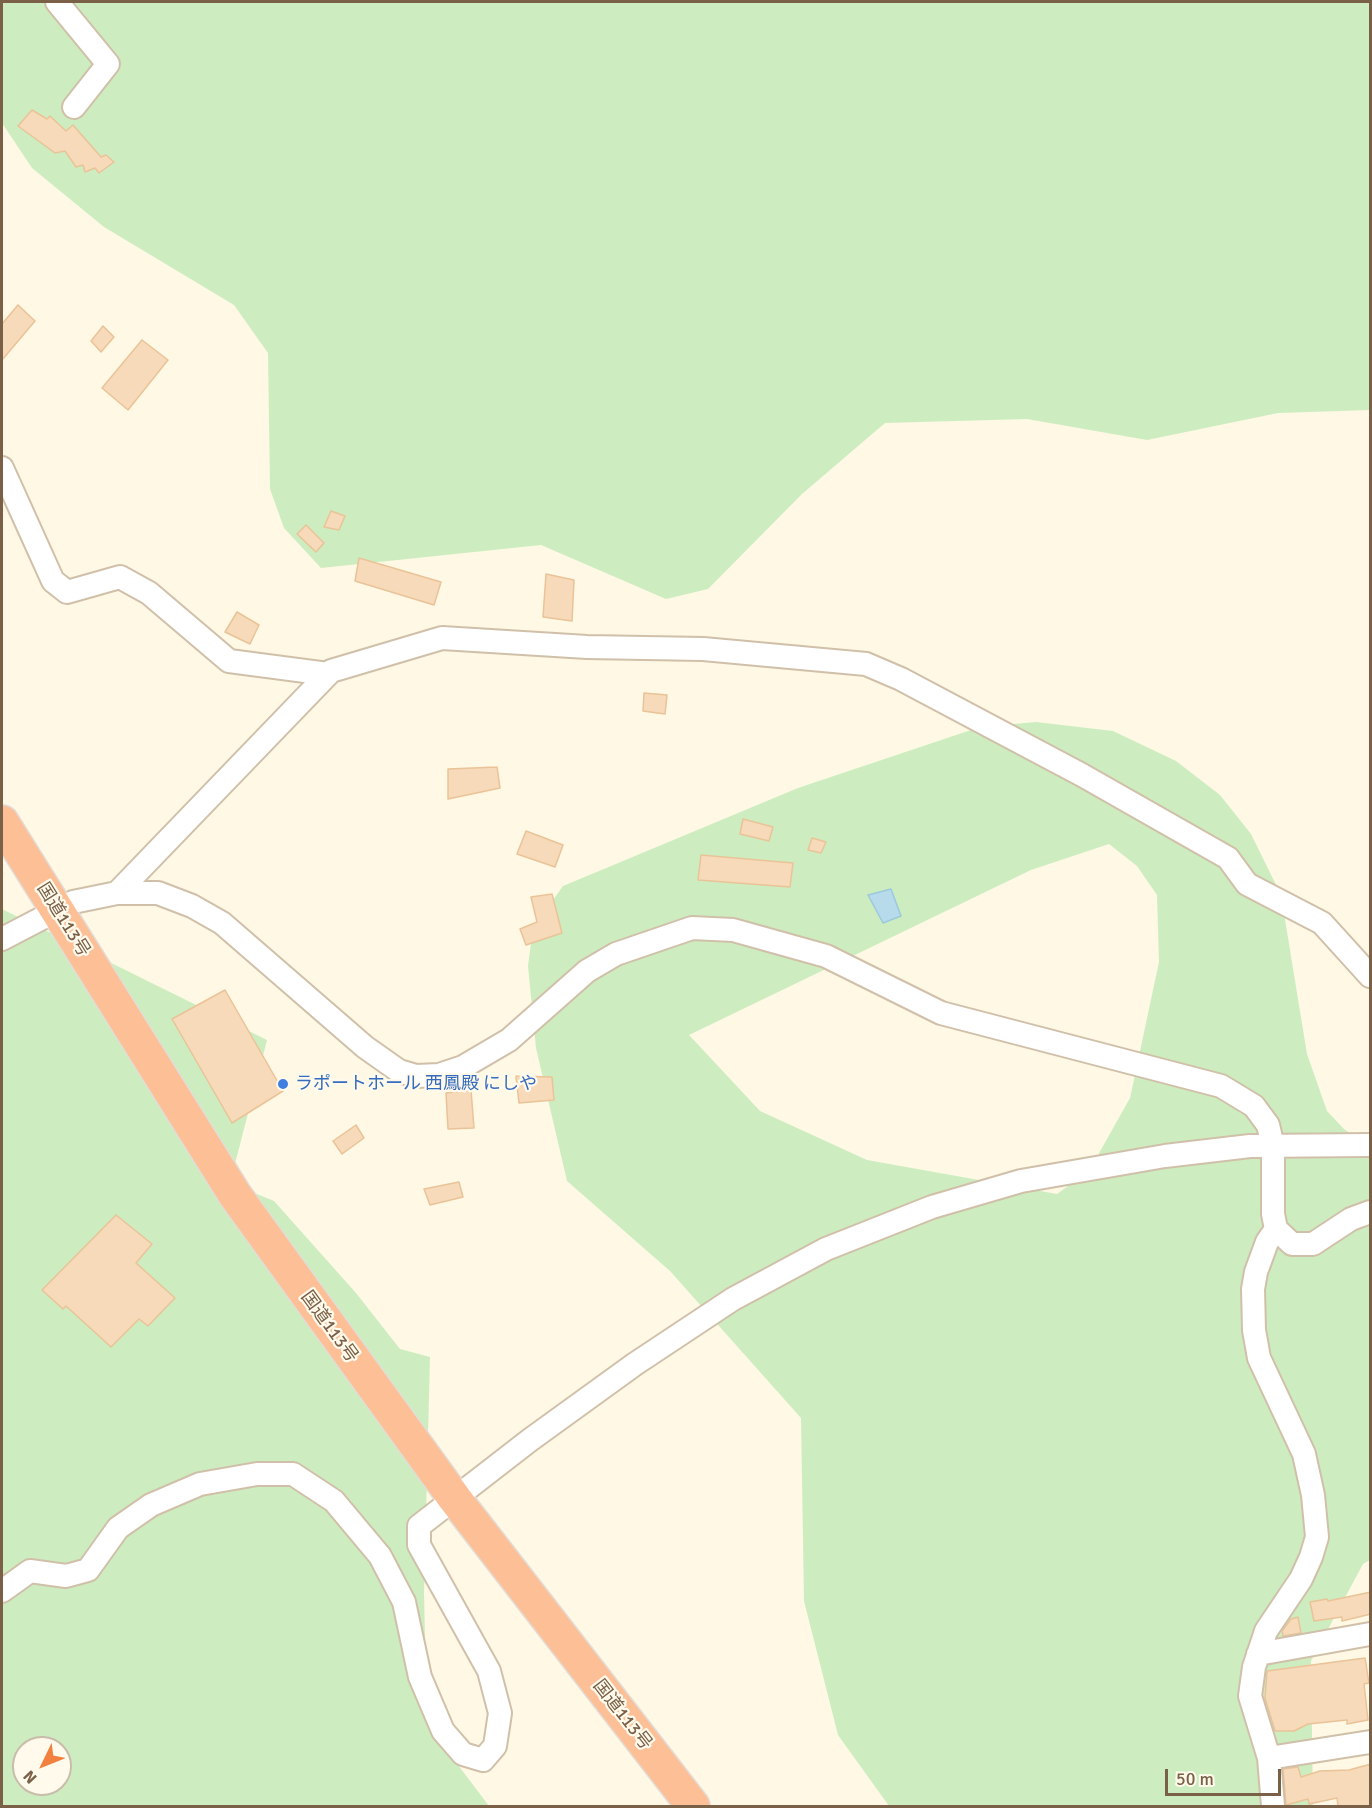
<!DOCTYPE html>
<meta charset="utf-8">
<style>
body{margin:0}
#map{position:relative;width:1372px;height:1808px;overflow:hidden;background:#fef8e4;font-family:Signika,sans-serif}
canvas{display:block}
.frame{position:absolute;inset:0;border:3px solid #796047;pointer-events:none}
.north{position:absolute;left:12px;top:1736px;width:60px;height:60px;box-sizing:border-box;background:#fffaec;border:2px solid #c9bcaa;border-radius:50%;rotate:227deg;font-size:16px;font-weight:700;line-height:24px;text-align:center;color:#796047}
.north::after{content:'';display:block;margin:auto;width:21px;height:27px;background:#f2803f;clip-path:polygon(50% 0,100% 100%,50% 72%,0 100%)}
.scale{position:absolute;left:1165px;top:1769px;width:116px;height:27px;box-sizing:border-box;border:3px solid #796047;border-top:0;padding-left:8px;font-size:18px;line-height:21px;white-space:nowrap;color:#796047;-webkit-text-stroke:4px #fffaec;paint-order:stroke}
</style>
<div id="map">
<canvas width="1372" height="1808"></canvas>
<div class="frame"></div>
<div class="north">N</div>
<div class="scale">50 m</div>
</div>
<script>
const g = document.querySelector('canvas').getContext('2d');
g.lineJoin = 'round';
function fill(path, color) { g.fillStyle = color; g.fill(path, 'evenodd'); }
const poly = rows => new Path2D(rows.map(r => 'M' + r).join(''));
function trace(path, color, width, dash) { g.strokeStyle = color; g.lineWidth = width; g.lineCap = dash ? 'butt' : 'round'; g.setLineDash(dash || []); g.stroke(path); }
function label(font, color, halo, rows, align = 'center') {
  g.font = font + ' Signika,"Noto Sans JP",sans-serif'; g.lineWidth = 4.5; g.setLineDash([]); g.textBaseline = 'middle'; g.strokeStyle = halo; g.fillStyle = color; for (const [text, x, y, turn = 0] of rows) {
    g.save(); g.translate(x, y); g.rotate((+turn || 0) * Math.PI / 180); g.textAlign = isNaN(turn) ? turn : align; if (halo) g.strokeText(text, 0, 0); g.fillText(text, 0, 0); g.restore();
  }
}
fill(poly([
 [2,2,1370,2,1370,410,1278,413,1147,440,1027,419,885,423,802,494,708,589,666,599,541,545,321,568,284,528,270,489,268,353,234,305,104,227,32,168,2,123],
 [1036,722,1113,731,1176,761,1220,795,1251,834,1281,895,1307,1054,1327,1111,1344,1129,1370,1147,1370,1560,1363,1564,1311,1661,1313,1806,889,1806,838,1735,804,1601,801,1418,670,1271,567,1181,536,1048,528,966,533,928,563,886,798,788,980,727],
 [1109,844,1137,866,1157,895,1159,962,1130,1098,1089,1171,1057,1194,867,1160,760,1111,689,1035,1031,870],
 [2,909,267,1040,230,1183,274,1201,356,1293,400,1349,430,1357,424,1593,427,1724,489,1806,2,1806],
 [24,1748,60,1748,60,1784,24,1784]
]), '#cdedc1');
const water = poly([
 [891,889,901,916,883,923,868,895,891,889]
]);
fill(water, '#b7dbea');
trace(water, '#9cc9dc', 1.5);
const building = poly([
 [32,110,47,119,50,116,66,131,73,125,101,157,106,155,114,162,99,173,95,168,85,172,83,165,76,167,65,151,55,153,18,126,32,110],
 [18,305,35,321,2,360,2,324,18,305],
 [103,326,114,337,101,352,91,341,103,326],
 [142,340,168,360,128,410,102,388,142,340],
 [331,511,345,516,339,530,324,527,331,511],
 [306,525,324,543,316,552,297,534,306,525],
 [359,558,441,582,434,605,355,581,359,558],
 [546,574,574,580,572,621,543,617,546,574],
 [237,612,259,625,250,644,225,632,237,612],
 [644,693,667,695,665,714,643,711,644,693],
 [497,767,500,788,448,799,448,769,497,767],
 [743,819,773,827,769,841,740,834,743,819],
 [526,831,563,845,555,867,517,854,526,831],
 [812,838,826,842,821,853,808,850,812,838],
 [701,855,793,863,790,887,698,880,701,855],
 [552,894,562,933,526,945,520,929,537,922,531,897,552,894],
 [225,990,283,1091,232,1123,172,1019,225,990],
 [516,1076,552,1077,554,1100,519,1103,516,1076],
 [471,1090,474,1128,448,1129,446,1093,471,1090],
 [356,1125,364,1138,342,1154,333,1141,356,1125],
 [459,1182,463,1197,430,1205,424,1189,459,1182],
 [116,1215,152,1244,136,1263,175,1298,148,1326,139,1319,111,1347,66,1306,63,1309,42,1290,116,1215],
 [1371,1592,1371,1614,1342,1621,1342,1617,1314,1621,1310,1602,1327,1599,1328,1601,1371,1592],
 [1298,1617,1301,1633,1283,1636,1282,1631,1291,1619,1298,1617],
 [1365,1658,1369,1683,1364,1684,1368,1720,1347,1724,1347,1720,1308,1724,1294,1731,1275,1731,1265,1698,1267,1671,1365,1658],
 [1371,1764,1371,1806,1338,1806,1337,1798,1309,1804,1308,1799,1286,1805,1283,1769,1298,1767,1301,1777,1320,1771,1349,1770,1371,1764]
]);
fill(building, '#f6dab9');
trace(building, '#eac398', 1.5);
const minor = poly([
 [57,2,108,64,74,107],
 [2,468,53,581,67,592,120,577,149,593,229,661,328,674],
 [117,893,331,671,442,638,587,647,703,649,866,664,901,679,1082,775,1228,858,1247,884,1322,923,1370,976],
 [2,939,73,902,117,893,158,893,192,906,222,923,365,1047,399,1071,416,1076,439,1075,463,1067,509,1040,587,971,616,954,692,928,733,930,826,956,941,1013,1221,1086,1254,1106,1268,1125,1273,1146,1273,1214,1276,1229,1292,1244,1313,1244,1351,1219,1370,1212],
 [2,1591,30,1571,66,1576,88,1570,118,1528,151,1505,200,1484,257,1474,293,1474,334,1501,380,1556,404,1602,420,1677,443,1731,463,1754,483,1760,495,1746,500,1713,489,1671,419,1545,419,1526,530,1440,635,1364,733,1299,826,1249,932,1207,1021,1181,1165,1156,1250,1146,1370,1145],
 [1258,1654,1370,1634],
 [1269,1758,1370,1742],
 [1273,1806,1269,1758,1250,1696,1254,1667,1266,1631,1301,1579,1311,1557,1317,1537,1313,1495,1304,1454,1259,1358,1254,1330,1253,1289,1256,1272,1267,1242,1276,1229]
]);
const highway = poly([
 [2,822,235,1195,455,1499,693,1806]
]);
trace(minor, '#d1c0a9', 26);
trace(highway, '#e2dcd7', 36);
trace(minor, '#fff', 22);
trace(highway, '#fdbf96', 33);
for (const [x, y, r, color] of [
 [283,1084,6,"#3f7fe0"]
]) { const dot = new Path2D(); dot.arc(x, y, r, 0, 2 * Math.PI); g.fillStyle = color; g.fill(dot); trace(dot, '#fffaec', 2); }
label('18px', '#796047', '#fffaec', [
 ["国道113号",63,920,58],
 ["国道113号",329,1327,54],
 ["国道113号",622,1715,52]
]);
label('18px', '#366cbe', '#fffaec', [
 ["ラポートホール 西鳳殿 にしや",295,1084]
], 'left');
</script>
